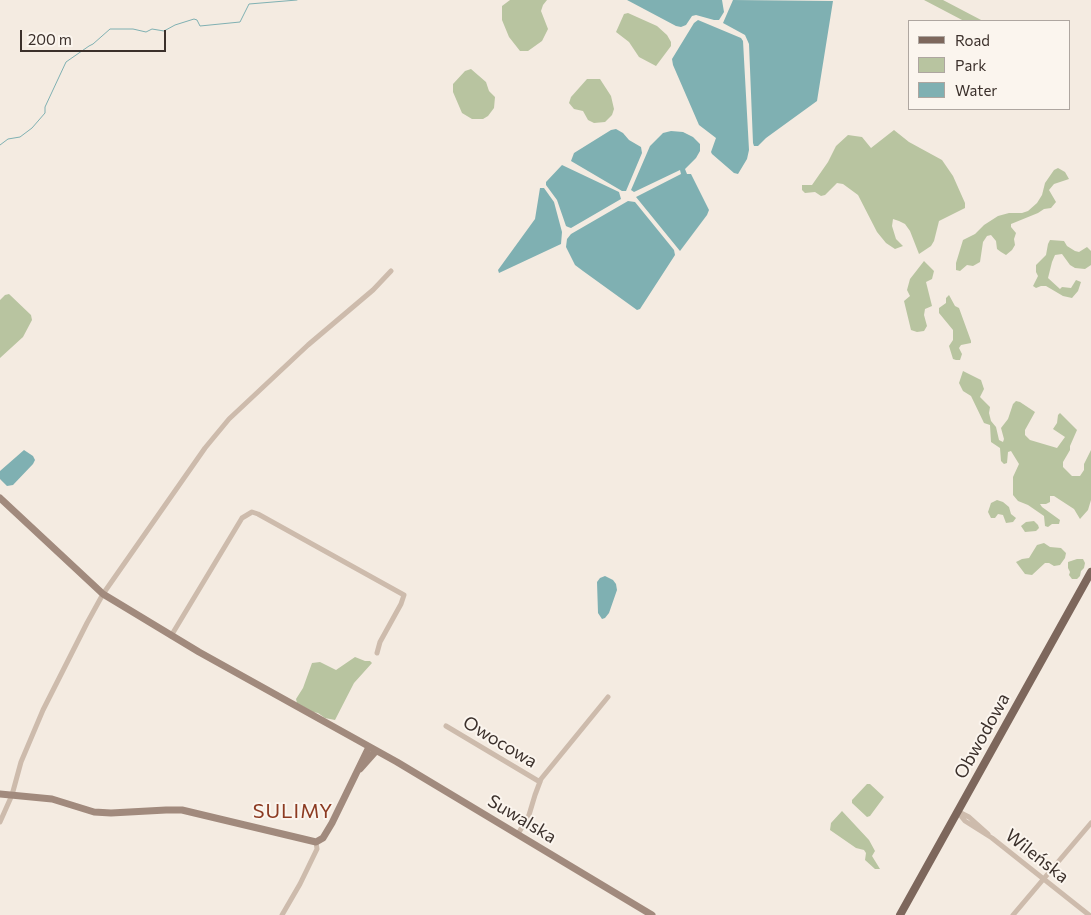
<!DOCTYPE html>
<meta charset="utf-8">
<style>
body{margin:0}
#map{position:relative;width:1091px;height:915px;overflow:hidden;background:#f4ebe1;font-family:Commissioner,sans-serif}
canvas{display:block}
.legend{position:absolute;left:908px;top:20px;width:162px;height:90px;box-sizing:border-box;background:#fbf5ee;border:1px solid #aea6a0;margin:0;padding:6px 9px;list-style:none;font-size:15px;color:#3b302b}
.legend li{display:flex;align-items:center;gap:10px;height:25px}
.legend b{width:25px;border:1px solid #aea6a0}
.scale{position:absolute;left:20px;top:30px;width:146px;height:22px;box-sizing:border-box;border:2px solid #3b302b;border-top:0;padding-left:6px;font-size:15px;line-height:18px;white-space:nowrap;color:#3b302b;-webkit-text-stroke:4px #fbf5ee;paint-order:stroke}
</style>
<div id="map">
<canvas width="1091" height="915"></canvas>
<ul class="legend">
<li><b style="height:6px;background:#7d675c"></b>Road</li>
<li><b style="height:14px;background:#b8c4a0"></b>Park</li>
<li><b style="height:14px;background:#7fb0b2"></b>Water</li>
</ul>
<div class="scale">200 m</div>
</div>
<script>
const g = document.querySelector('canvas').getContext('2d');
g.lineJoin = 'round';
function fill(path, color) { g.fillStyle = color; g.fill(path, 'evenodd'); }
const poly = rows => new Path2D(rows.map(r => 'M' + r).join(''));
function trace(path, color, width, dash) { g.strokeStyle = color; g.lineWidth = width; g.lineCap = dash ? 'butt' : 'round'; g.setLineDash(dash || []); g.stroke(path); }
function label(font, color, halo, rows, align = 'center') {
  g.font = font + ' Commissioner,sans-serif'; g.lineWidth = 4; g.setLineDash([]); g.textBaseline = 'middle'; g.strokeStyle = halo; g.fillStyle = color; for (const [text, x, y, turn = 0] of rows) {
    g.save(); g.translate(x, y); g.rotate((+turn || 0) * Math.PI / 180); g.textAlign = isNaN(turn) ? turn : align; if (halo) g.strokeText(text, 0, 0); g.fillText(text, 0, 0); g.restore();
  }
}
fill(poly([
 [510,0,547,0,543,5,541,11,548,29,542,41,528,51,520,51,509,37,502,20,502,6],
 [924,0,943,0,983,21,964,21],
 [628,13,657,26,667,35,671,42,671,46,656,66,639,57,629,42,616,32,624,14],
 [471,69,486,82,489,91,495,97,494,108,488,116,483,119,472,119,462,113,453,92,453,84,465,71],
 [587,79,600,79,611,96,614,109,612,115,605,122,594,123,588,120,583,111,574,109,569,103,571,97],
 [894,130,909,142,942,160,953,176,965,203,965,208,939,221,934,241,931,246,919,254,910,231,905,224,899,221,893,219,892,226,896,239,903,246,895,249,886,243,877,232,858,195,843,184,837,183,825,195,821,196,815,192,805,193,802,190,802,185,812,185,828,162,836,146,848,135,862,137,871,148],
 [1058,168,1065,172,1069,179,1054,184,1049,190,1056,202,1051,208,1044,209,1038,213,1011,224,1011,227,1016,233,1014,239,1015,245,1012,250,1006,255,1001,252,997,249,996,241,991,235,987,236,983,242,980,262,973,266,967,265,960,271,956,270,956,263,963,240,975,234,984,225,998,216,1009,213,1022,213,1028,211,1037,203,1042,195,1045,183,1054,170],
 [1050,240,1064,241,1067,246,1075,251,1079,252,1087,247,1091,251,1091,265,1085,269,1075,268,1070,265,1062,254,1055,255,1052,262,1048,278,1060,289,1062,287,1071,288,1076,280,1081,282,1078,291,1072,298,1063,296,1046,286,1041,286,1036,288,1033,286,1038,276,1036,272,1036,265,1046,255,1048,244],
 [924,261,934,271,932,279,926,282,932,306,925,309,924,315,927,326,924,331,917,332,911,330,904,301,910,296,907,290,910,279],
 [9,294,31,315,32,320,23,337,0,358,0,300,5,295],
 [949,295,955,306,959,308,971,341,971,343,961,345,959,348,962,354,960,360,956,360,953,359,949,346,953,340,953,330,939,313,939,308,946,303,946,298],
 [963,371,981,380,984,389,980,397,990,407,989,413,991,421,996,427,999,440,1003,442,1004,439,1001,428,1008,419,1013,404,1016,401,1020,402,1035,412,1025,430,1025,435,1030,440,1057,448,1065,437,1053,429,1057,423,1058,415,1060,413,1077,430,1070,446,1070,450,1063,462,1063,467,1072,476,1080,476,1084,470,1084,464,1091,450,1091,500,1088,510,1080,519,1074,509,1054,496,1050,496,1050,502,1046,504,1040,504,1042,507,1060,520,1059,524,1052,524,1048,527,1045,526,1044,516,1028,505,1018,501,1013,495,1013,477,1019,464,1011,451,1008,452,1007,463,1004,464,1001,461,1000,448,991,442,990,425,984,423,971,396,963,391,959,383],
 [997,500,1003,502,1009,507,1011,514,1016,518,1013,522,1006,523,1003,515,998,514,995,518,991,518,988,512,991,503],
 [1034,521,1038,525,1039,528,1036,531,1025,532,1021,526,1026,522],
 [1044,543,1050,547,1061,548,1066,553,1065,558,1060,565,1054,566,1049,563,1045,563,1032,575,1025,574,1016,562,1022,559,1029,558,1037,545],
 [1077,559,1083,559,1085,563,1084,568,1081,571,1080,576,1077,579,1072,579,1069,575,1070,572,1068,568,1068,562],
 [355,657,365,661,370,661,372,663,354,683,335,720,325,718,318,713,313,712,297,703,296,699,303,688,312,663,320,662,336,670],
 [867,784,870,784,884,797,870,816,867,817,852,803,852,800],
 [842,811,869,840,875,851,872,856,880,869,875,869,865,860,866,853,864,850,856,848,830,830,831,823]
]), '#b8c4a0');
fill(poly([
 [627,0,722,0,724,12,719,20,714,20,696,15,692,16,686,25,681,27,676,26],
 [733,0,833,1,817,101,766,138,758,146,754,146,753,143,749,44,745,35,723,23],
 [698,20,741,38,743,41,749,150,747,159,738,174,734,173,712,154,711,152,716,138,699,125,673,65,672,59,694,23],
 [616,129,623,133,629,140,641,147,642,153,626,191,622,191,571,161,574,153,611,130],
 [671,131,683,132,693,137,700,144,700,151,696,158,685,169,687,174,691,174,709,210,707,215,680,251,636,197,681,174,680,170,634,192,631,190,650,146,663,133],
 [562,165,619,192,621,199,571,228,568,227,566,226,557,200,546,185,546,182],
 [540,188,544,188,554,202,562,232,561,244,499,273,498,270,535,219],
 [628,201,635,202,674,250,675,255,640,309,637,310,583,271,575,265,566,247,567,239,571,234],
 [24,450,33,456,35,460,33,464,13,485,7,486,0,479,0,471],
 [605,576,613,580,616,584,617,590,609,613,605,618,602,619,598,613,597,582,600,578]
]), '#7fb0b2');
trace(poly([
 [0,145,8,139,20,137,32,128,45,113,45,107,66,62,89,46,93,44,110,29,133,29,146,32,152,29,164,31,175,25,194,19,197,20,200,26,240,22,249,4,297,0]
]), '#7fb0b2', 1);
trace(poly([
 [171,636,242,518,252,512,258,514,404,595,401,604,380,642,377,653],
 [446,726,540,782],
 [957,811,965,821,992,838,1089,915],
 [959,812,969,817,988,834],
 [0,822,12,795,21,762,43,710,87,623,103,594,205,448,229,419,308,345,373,290,391,271],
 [518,834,529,815,535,795,541,779,608,697],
 [282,915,300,884,317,849,316,842],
 [1013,915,1091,823]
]), '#cdbbac', 5);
trace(poly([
 [0,498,103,594,199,652,397,762,652,915],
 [360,769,376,751],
 [0,794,52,799,94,812,111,813,166,810,182,810,316,842,323,838,332,823,369,747]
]), '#a18a7d', 7);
trace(poly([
 [900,915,1091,572]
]), '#7d675c', 8);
label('18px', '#3b302b', '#fbf5ee', [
 ["Obwodowa",982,736,-61],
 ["Owocowa",500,742,31],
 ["Suwalska",522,819,31],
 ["Wileńska",1037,856,38]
]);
g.letterSpacing = '1px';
label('20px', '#8c3b22', '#fbf5ee', [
 ["SULIMY",293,811]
]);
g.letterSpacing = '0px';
</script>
